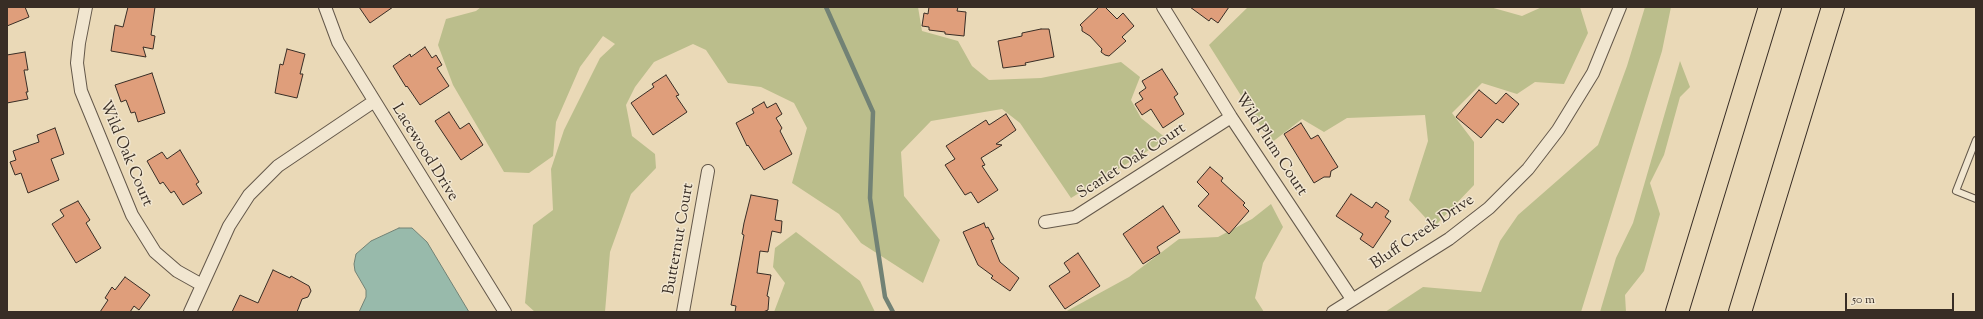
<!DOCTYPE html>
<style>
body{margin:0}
#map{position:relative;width:1983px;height:319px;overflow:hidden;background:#ead9b7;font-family:"Sorts Mill Goudy",serif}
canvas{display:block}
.frame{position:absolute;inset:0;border:8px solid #382d25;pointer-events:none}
.scale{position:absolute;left:1845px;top:293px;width:109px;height:18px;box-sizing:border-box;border:2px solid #382d25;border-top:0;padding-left:5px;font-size:12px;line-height:14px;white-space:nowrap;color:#382d25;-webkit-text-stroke:3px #f1e6d0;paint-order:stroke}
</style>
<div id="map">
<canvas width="1983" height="319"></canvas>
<div class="frame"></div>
<div class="scale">50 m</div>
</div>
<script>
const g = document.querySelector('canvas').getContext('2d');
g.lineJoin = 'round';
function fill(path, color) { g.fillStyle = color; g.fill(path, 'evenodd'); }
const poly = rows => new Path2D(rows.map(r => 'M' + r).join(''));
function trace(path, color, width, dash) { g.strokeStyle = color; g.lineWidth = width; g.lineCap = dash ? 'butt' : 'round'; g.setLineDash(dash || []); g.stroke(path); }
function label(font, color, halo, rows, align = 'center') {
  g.font = font + ' "Sorts Mill Goudy",serif'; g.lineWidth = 3; g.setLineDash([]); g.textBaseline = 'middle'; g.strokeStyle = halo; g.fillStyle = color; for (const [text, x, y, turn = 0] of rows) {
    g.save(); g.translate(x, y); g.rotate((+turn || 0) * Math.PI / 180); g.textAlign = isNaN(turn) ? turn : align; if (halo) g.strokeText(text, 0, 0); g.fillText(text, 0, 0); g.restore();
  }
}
fill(poly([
 [481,7,918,7,922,31,958,41,972,66,989,80,1041,78,1121,62,1140,77,1131,100,1141,118,1167,139,1071,198,1020,123,1002,109,931,121,901,152,904,196,940,240,923,283,861,243,839,214,792,183,807,128,794,103,761,87,728,83,706,50,693,44,654,62,635,87,626,105,632,136,655,154,656,168,631,194,610,252,605,312,535,312,525,303,533,225,553,210,551,169,564,130,600,58,615,44,603,36,580,67,556,122,553,156,529,173,504,172,453,85,438,45,446,19,476,11],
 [1248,7,1490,7,1522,16,1542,7,1580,7,1588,33,1564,84,1535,82,1517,94,1482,83,1452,113,1474,142,1474,185,1434,227,1409,200,1428,141,1425,115,1347,118,1324,132,1302,119,1271,143,1209,45],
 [1645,7,1671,7,1662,51,1581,312,1385,312,1423,287,1481,292,1500,241,1518,215,1598,145,1627,66],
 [1680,61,1690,87,1680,97,1664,155,1650,183,1660,214,1644,271,1625,295,1626,312,1600,312,1616,258,1633,223],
 [1271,204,1283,227,1263,263,1255,298,1264,312,1065,312,1129,277,1179,239,1218,237,1252,219],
 [796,232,860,281,875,312,774,312,785,283,773,267,775,248]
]), '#bbbe8c');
const water = poly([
 [399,228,412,228,427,242,469,312,359,312,366,297,366,290,355,271,354,264,356,254,371,241,399,228]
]);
fill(water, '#98baab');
trace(water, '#728275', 1);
trace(poly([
 [826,7,873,112,870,198,885,297,893,312]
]), '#728275', 4.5);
const building = poly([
 [7,7,25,7,29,17,7,26,7,7],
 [128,7,155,7,151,35,155,36,153,49,143,47,146,57,111,51,115,25,123,27,128,7],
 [359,7,393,7,370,23,359,7],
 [929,7,958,7,957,11,966,12,964,36,945,34,945,32,929,30,929,27,922,26,924,13,928,14,929,7],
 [1099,7,1105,7,1117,19,1123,13,1134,26,1122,37,1126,41,1109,56,1105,55,1101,52,1102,49,1090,36,1082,31,1082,27,1080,25,1099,7],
 [1190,7,1229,7,1218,23,1211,18,1209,21,1190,7],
 [1041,29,1049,29,1054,57,1025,63,1026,65,1003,68,998,41,1022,36,1022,33,1041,29],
 [425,47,432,58,436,55,442,65,437,68,449,86,420,105,407,86,406,87,393,66,410,54,411,57,425,47],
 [287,49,305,54,300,74,303,74,297,98,275,93,280,64,283,65,287,49],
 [25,52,28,70,24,70,28,92,26,92,28,99,7,103,7,55,25,52],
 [1162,69,1178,94,1174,97,1184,114,1163,128,1151,109,1142,115,1135,104,1143,99,1139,93,1146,88,1142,81,1162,69],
 [152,73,165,113,138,122,135,112,131,113,126,100,121,102,115,85,152,73],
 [666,75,679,95,676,96,687,112,653,135,631,103,654,87,652,84,666,75],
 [1479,90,1496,104,1506,93,1519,104,1503,123,1497,119,1481,138,1456,117,1479,90],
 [764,102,767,108,776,103,782,114,776,118,782,128,780,131,792,154,764,170,748,145,747,146,736,123,754,113,752,109,764,102],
 [449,112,460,129,469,123,483,145,461,160,435,121,449,112],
 [1006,114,1016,130,996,144,1002,145,981,158,985,165,982,166,998,190,978,203,971,192,965,195,945,165,955,159,946,146,986,120,989,125,1006,114],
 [1301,123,1311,139,1318,135,1338,167,1331,171,1330,177,1324,177,1314,183,1284,134,1301,123],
 [55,128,64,154,51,159,59,180,28,193,21,173,15,175,10,162,16,160,13,151,39,142,37,135,55,128],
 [180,150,199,182,196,184,202,193,183,205,174,191,171,193,163,182,160,184,147,161,162,152,167,159,180,150],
 [1210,167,1223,178,1221,181,1245,203,1243,205,1249,211,1229,234,1198,206,1209,194,1197,182,1210,167],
 [1351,194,1372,208,1376,202,1389,211,1385,217,1391,221,1373,248,1360,239,1363,234,1336,216,1351,194],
 [751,195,778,200,775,220,782,221,781,233,772,231,768,252,760,251,757,273,771,275,767,296,769,297,768,310,763,312,735,312,736,306,731,305,744,235,742,234,744,223,751,195],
 [78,201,90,220,86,223,101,248,76,263,52,224,64,216,60,210,78,201],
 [1163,206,1180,232,1157,247,1160,253,1143,264,1123,234,1163,206],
 [984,223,986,228,988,227,994,239,991,240,1000,262,1019,278,1010,291,991,278,993,276,978,265,963,232,984,223],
 [1078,253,1100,286,1065,309,1049,286,1070,272,1064,263,1078,253],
 [273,270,290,278,291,276,309,286,311,291,308,297,302,299,297,312,232,312,240,295,258,303,273,270],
 [125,277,150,295,139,310,134,306,130,312,100,312,108,300,105,298,112,287,115,290,125,277]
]);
fill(building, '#df9e7b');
trace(building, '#382d25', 1);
const lane = poly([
 [1976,140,1956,191,1976,199]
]);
const street = poly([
 [86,7,79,43,77,63,81,91,132,215,155,252,177,271,202,285],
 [325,7,338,42,505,312],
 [1163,7,1231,117,1352,299],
 [1045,222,1075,217,1231,117],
 [190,312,229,226,249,195,278,166,373,102],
 [683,312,708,171],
 [1333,312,1449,239,1489,208,1528,169,1558,130,1593,73,1620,7]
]);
const highway = poly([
 [1677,312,1770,7],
 [1740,312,1833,7]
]);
trace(lane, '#64584a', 8);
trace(street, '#64584a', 14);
trace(highway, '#382d25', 24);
trace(lane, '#f1e6d0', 6);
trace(street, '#f1e6d0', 12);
trace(highway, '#ead9b7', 22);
label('16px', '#382d25', '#f1e6d0', [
 ["Wild Plum Court",1270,145,57],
 ["Lacewood Drive",424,153,58],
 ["Wild Oak Court",125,154,67],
 ["Scarlet Oak Court",1132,162,-33],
 ["Bluff Creek Drive",1423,233,-34],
 ["Butternut Court",680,239,-80]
]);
</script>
